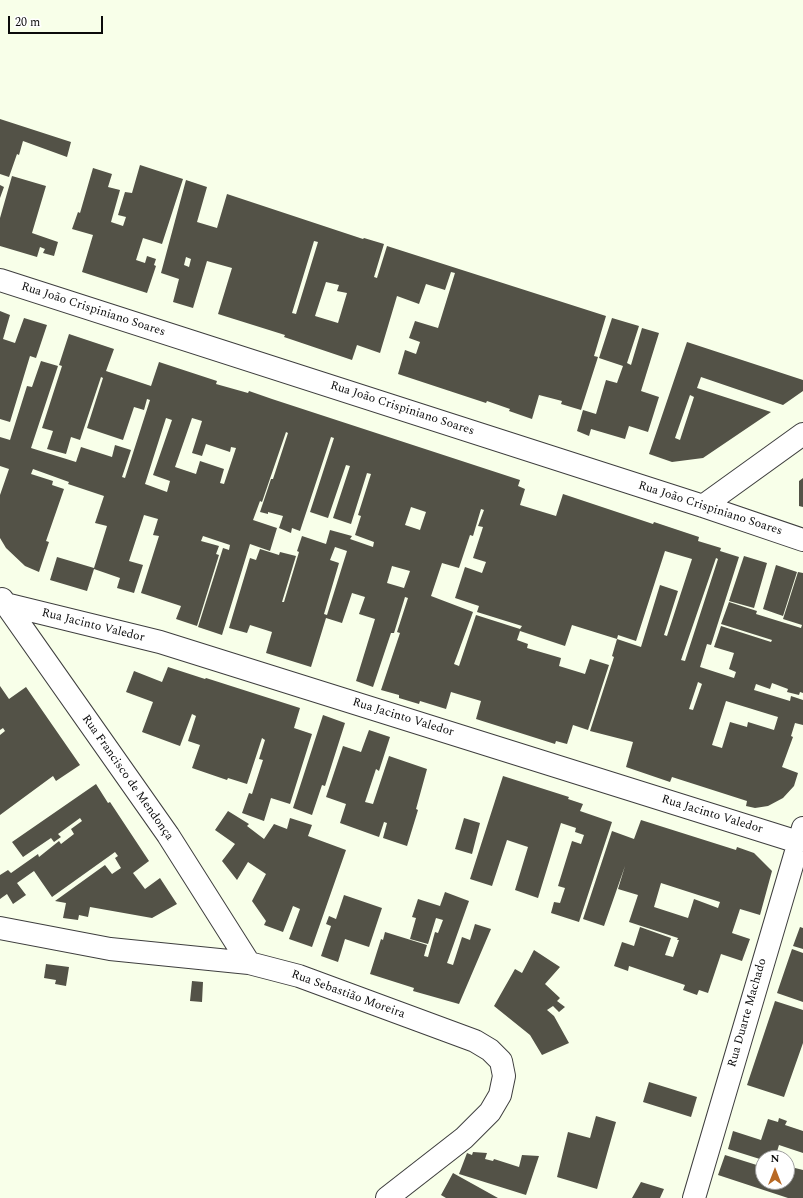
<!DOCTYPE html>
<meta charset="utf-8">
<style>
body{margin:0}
#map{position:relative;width:803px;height:1198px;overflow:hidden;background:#f8ffe9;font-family:Spectral,serif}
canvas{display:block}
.north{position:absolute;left:755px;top:1150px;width:40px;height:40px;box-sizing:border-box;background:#fff;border:1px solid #9d9d9d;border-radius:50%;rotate:0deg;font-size:11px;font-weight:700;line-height:16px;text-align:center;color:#0b0b0b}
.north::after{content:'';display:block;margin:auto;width:14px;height:18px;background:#b86925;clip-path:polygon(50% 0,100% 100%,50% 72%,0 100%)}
.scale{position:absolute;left:8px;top:16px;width:95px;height:18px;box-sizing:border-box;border:2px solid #0b0b0b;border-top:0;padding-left:5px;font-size:12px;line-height:14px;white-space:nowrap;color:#0b0b0b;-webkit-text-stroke:3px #fff;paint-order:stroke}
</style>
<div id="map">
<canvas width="803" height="1198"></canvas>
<div class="north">N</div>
<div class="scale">20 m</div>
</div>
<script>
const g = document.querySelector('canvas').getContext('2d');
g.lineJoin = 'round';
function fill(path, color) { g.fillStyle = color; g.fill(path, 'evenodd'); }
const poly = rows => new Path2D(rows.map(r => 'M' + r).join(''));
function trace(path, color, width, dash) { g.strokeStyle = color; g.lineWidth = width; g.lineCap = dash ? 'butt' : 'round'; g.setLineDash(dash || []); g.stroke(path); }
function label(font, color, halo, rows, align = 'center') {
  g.font = font + ' Spectral,serif'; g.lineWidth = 4; g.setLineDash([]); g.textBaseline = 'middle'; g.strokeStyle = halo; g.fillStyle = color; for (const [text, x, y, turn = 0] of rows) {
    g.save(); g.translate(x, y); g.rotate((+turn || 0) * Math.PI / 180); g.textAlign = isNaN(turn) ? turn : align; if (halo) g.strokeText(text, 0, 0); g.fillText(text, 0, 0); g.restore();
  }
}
fill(poly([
 [0,119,71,142,67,157,23,141,19,155,17,154,9,177,0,174],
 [140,165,183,179,162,244,143,238,136,260,145,263,147,256,156,259,154,265,156,266,147,293,82,272,93,235,72,229,78,212,80,213,93,168,112,174,108,187,120,190,111,222,123,226,126,217,118,215,125,192,132,193],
 [12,176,46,186,32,233,58,242,54,256,43,253,45,249,40,247,37,257,0,246,0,218],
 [186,180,207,187,197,222,217,228,227,194,363,239,364,238,384,244,374,277,377,278,387,246,606,316,594,356,598,357,581,410,561,404,562,401,539,395,532,419,509,411,510,409,487,401,486,403,398,374,405,350,416,354,420,342,409,338,415,321,438,328,455,273,451,272,445,290,426,284,419,304,397,296,380,353,357,345,352,360,284,337,285,335,218,314,232,268,207,261,193,308,173,302,179,279,161,273],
 [314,241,318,242,296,314,292,313],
 [186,257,191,259,189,267,184,265],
 [326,282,339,285,337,291,347,293,338,323,315,316],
 [0,185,4,187,0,198],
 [0,311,10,315,3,339,15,343,24,318,47,325,36,358,30,356,10,422,0,419],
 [612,318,639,326,627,363,631,365,642,328,659,333,641,391,659,397,648,432,629,426,625,439,591,429,589,436,577,431,583,410,596,414,606,380,617,383,623,366,599,358],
 [69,334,114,349,106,371,151,386,159,362,217,381,216,384,248,393,249,391,272,399,520,480,518,486,525,489,520,505,556,516,563,494,653,524,654,522,699,537,698,541,721,548,720,551,739,557,711,645,707,644,700,667,734,678,736,672,729,669,734,653,714,647,721,626,771,642,772,640,721,624,729,602,757,611,756,614,801,628,802,625,783,619,798,572,803,573,803,693,800,692,799,695,787,692,788,689,772,683,770,689,756,684,754,690,790,701,791,696,803,700,803,725,795,723,791,736,793,737,782,767,798,773,794,786,783,798,768,806,755,808,746,806,747,801,672,777,670,782,626,767,633,742,590,731,614,657,612,656,617,639,572,625,565,646,520,631,517,640,528,644,527,648,561,658,559,666,585,674,590,659,609,665,588,730,573,725,567,744,556,741,555,744,476,719,481,701,451,692,446,709,420,701,419,704,399,698,399,695,381,690,400,633,397,632,408,598,405,597,394,633,391,633,373,687,356,681,375,619,359,614,365,597,352,593,342,623,326,618,311,667,266,653,272,632,250,625,247,633,229,628,250,558,256,560,260,549,279,555,280,552,296,556,282,602,284,602,299,552,297,551,302,536,326,544,330,530,352,536,350,539,373,547,374,542,355,535,361,516,358,515,371,474,367,473,351,524,333,518,350,466,346,465,328,518,310,512,334,438,331,437,300,531,292,528,291,533,279,528,283,516,268,512,268,514,260,512,271,479,273,479,288,433,286,432,262,502,260,501,253,520,277,528,270,551,250,544,222,635,198,627,223,548,229,550,230,545,203,536,201,541,219,546,216,554,219,555,197,626,176,619,181,606,141,593,159,536,153,535,158,519,144,515,129,561,143,565,134,593,117,588,120,578,94,569,87,591,50,580,57,557,94,568,107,526,95,523,104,496,68,484,69,482,33,469,31,474,53,481,52,485,64,489,46,541,49,542,39,572,25,566,6,548,0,538,0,495,9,469,0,466,0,437,10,440,27,386,32,387,41,361,58,366,31,448,76,462,81,447,112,457,115,445,131,450,122,477,125,478,150,400,147,399,144,410,134,407,123,440,87,428,103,378,101,377,80,440,71,437,66,454,47,449,53,431,42,428,62,366,59,365],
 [166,418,172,420,153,475,170,481,167,492,145,484],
 [192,418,202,421,192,453,202,456,206,444,230,452,231,447,236,448,224,484,220,483,224,469,200,461,196,474,175,467],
 [411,507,426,512,420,530,405,525],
 [481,509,484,510,478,526,483,527,473,558,486,562,482,573,465,567,455,598,479,606,477,612,522,626,520,629,476,615,459,666,454,664,473,612,431,596,442,563,459,568,470,535,473,536],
 [335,547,347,551,327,615,324,614,339,563,330,560],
 [665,551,692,559,667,636,664,635,678,591,660,585,641,647,617,639,618,635,636,641],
 [716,558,718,559,685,661,681,660],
 [392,566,410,571,404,588,387,583],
 [698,682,702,684,693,710,689,709],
 [726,701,778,717,774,730,748,722,747,727,730,722,722,748,712,745],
 [687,342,803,380,803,391,783,405,701,377,697,388,771,412,703,458,672,462,649,454],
 [690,395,694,397,680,440,675,438],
 [803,478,803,507,799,506,799,481],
 [744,556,767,563,754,608,729,601],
 [776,565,797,572,783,616,763,609],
 [168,667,205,679,206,678,300,708,294,728,312,734,290,804,271,798,264,821,242,813,249,793,252,794,263,760,259,759,265,740,262,738,247,784,228,778,227,780,192,768,200,745,188,741,196,716,192,714,180,746,142,732,153,702,126,692,134,671,162,682],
 [0,686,9,699,26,687,80,765,56,781,53,776,0,815,0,735,5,731,3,728,0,730],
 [323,715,345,723,325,786,322,785,312,815,293,808],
 [369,730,390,737,379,771,376,769,365,802,373,804,389,756,427,769,416,809,418,810,407,846,383,838,387,823,384,822,379,837,340,823,346,804,326,797,343,746,361,752],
 [503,776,569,797,568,799,583,804,580,811,612,822,579,922,551,913,554,902,560,903,565,888,558,886,572,841,581,844,584,835,575,832,576,828,561,823,538,898,515,890,528,847,507,840,492,886,470,879],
 [96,784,108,803,110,802,149,861,133,873,145,889,160,878,177,904,152,918,90,907,88,917,79,915,78,920,63,918,66,903,55,901,105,865,112,874,121,868,115,858,118,856,115,852,52,897,34,871,17,883,26,895,13,904,7,894,0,899,0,875,8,870,11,873,38,854,39,857,59,841,61,844,74,834,71,829,82,821,80,818,58,834,61,837,54,842,51,838,23,857,12,842],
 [228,811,249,824,247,826,264,839,274,824,287,829,290,818,312,825,308,836,346,850,312,947,289,939,300,909,293,906,283,932,264,925,266,921,252,901,266,874,248,862,237,880,222,861,235,844,215,830],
 [464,818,480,823,472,854,455,849],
 [641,820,736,850,737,847,754,853,772,871,760,915,740,909,732,933,750,939,742,961,721,954,708,993,699,990,697,995,683,990,685,985,629,966,628,971,614,966,622,942,634,946,640,927,671,938,665,955,673,957,679,940,677,940,678,938,629,922,638,895,618,889,625,866,604,926,583,919,612,831,634,839],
 [661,883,720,902,718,908,694,899,688,918,654,907],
 [445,892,469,901,447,963,453,965,462,937,470,940,475,924,491,929,459,1004,413,991,414,988,370,974,381,939,383,940,385,932,427,945,424,956,428,957,435,932,438,933,443,920,436,918,428,944,410,939,416,918,412,917,418,899,440,906],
 [344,895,382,908,369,947,345,939,338,962,321,956,331,926,326,924,329,916,336,919],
 [800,927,803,928,803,949,793,946],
 [792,949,803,953,803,1002,777,993],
 [534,950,560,967,545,984,560,998,557,1001,565,1007,559,1012,553,1006,547,1010,554,1016,569,1043,542,1055,530,1035,494,1006,515,969,522,973],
 [46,964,69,967,66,986,55,984,56,980,44,978],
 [192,981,203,982,202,1002,190,1001],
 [775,1001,803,1010,803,1043,784,1097,747,1085],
 [649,1082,697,1097,691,1117,643,1102],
 [596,1116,616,1122,597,1189,557,1177,568,1132,590,1138],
 [779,1118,787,1121,785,1125,803,1131,803,1153,779,1145,775,1158,763,1158,763,1160,728,1149,733,1131,761,1140,768,1119,778,1122],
 [473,1152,487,1153,485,1159,493,1161,494,1159,519,1167,522,1155,539,1156,526,1195,459,1174,467,1153,472,1155],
 [725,1155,763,1167,763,1182,787,1182,787,1175,793,1177,795,1168,803,1170,803,1198,788,1198,718,1175],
 [453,1173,498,1198,446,1198,441,1195],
 [641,1182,664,1189,660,1198,632,1198]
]), '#535247');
const minor = poly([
 [2,599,168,835,249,963],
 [5,604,160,642,798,842],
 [0,928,110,949,249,963,299,976,475,1041,490,1050,501,1061,504,1076,500,1095,490,1112,464,1138,387,1198],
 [694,1198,803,828]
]);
const tertiary = poly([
 [0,280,703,506,803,540],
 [703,506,803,434]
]);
trace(minor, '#3e3e3e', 24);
trace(tertiary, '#3e3e3e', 24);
trace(minor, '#fff', 22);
trace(tertiary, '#fff', 22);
label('12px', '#0b0b0b', '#fff', [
 ["Rua João Crispiniano Soares",93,310,18],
 ["Rua João Crispiniano Soares",402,409,18],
 ["Rua João Crispiniano Soares",710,509,18],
 ["Rua Jacinto Valedor",93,626,14],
 ["Rua Jacinto Valedor",403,718,17],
 ["Rua Francisco de Mendonça",127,778,55],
 ["Rua Jacinto Valedor",712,815,17],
 ["Rua Sebastião Moreira",348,995,20],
 ["Rua Duarte Machado",748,1013,-74]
]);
</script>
